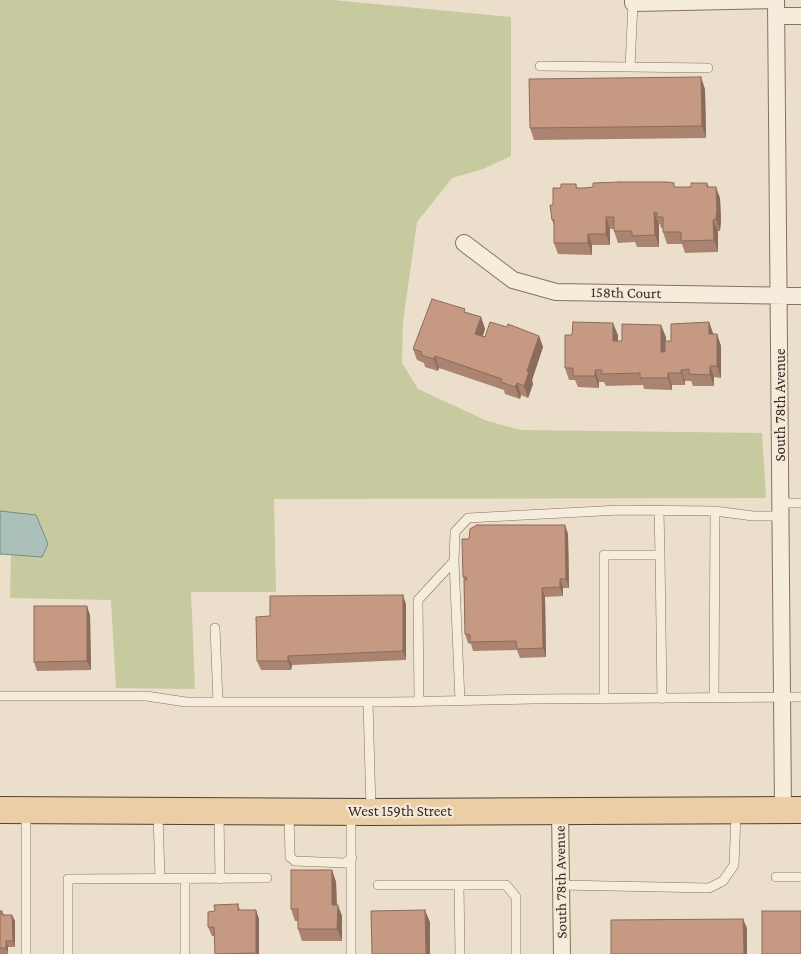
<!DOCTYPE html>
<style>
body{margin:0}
canvas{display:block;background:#ebdeca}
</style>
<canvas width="801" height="954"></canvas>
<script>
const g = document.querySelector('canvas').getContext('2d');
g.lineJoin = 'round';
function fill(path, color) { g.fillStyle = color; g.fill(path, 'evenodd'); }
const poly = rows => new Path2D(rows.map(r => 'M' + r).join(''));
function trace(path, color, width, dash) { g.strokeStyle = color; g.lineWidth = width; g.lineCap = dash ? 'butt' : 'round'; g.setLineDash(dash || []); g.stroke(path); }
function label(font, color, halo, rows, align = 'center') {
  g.font = font + ' "Crimson Pro",serif'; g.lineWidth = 4.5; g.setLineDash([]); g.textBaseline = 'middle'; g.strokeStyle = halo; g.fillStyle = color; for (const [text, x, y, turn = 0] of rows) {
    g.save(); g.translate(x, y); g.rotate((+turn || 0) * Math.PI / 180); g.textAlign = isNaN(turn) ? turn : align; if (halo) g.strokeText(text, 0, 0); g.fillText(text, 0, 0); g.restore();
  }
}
fill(poly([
 [0,0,333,0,511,17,511,156,483,169,452,178,417,222,403,322,402,363,418,389,487,421,521,430,762,433,766,498,274,499,276,592,191,592,195,689,116,688,111,600,10,598,11,555,42,557,3,511,0,511]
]), '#c7c99e');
const water = poly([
 [0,511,36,515,48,544,42,557,0,554,0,511]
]);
fill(water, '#aac0b8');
trace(water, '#718e84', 1);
const service = poly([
 [633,3,630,67,708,68],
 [540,66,630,67],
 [780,503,801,503],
 [660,555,662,699],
 [215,628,218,702],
 [0,696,146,696,186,702,392,702,534,699,801,697],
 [714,698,715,511],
 [604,699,604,555,660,555,659,511],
 [460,701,454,561,455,532,468,518,620,510,715,511,753,516,781,516],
 [368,702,371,809],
 [419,702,418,600,454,561],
 [158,814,160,879],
 [219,814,220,879],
 [289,814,290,857,295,861,345,863,352,858],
 [351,814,351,954],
 [776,877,801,877],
 [185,879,185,954],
 [378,885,506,885,516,897,516,954],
 [459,885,460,954],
 [561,885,709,888,723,881,734,865,736,814],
 [26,954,26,812],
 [68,954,68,879,267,878]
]);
const minor = poly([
 [633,0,633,3,776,0],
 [776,0,783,810],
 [776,16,801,16],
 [464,243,513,280,556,292,801,296],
 [560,810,562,954]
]);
const primary = poly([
 [0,810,371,812,801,810]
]);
trace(service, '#867160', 10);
trace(minor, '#867160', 18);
trace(primary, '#554033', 28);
trace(service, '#f6ecdc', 9);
trace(minor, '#f6ecdc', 16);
trace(primary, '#eacfa6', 26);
fill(poly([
 [705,89,706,138,534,140,530,128],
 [707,183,709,187,720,198,721,220,720,231,718,231,718,252,685,253,682,244,667,244,663,232,663,228,661,228,660,224,659,224,659,247,637,247,635,242,618,243,614,231,614,229,610,229,610,245,592,245,592,255,558,254,554,243,554,225,552,220,553,205,561,188,576,184,577,188,691,187],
 [466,312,481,317,485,329,483,336,485,337,507,327,539,336,543,347,532,380,533,384,528,398,521,395,520,399,505,394,504,390,439,368,438,371,425,367,424,363,417,360,413,349],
 [709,322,713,334,717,334,721,346,721,378,714,377,714,386,693,386,691,381,685,381,685,385,672,385,672,390,644,389,643,385,606,386,604,382,599,382,599,388,578,387,575,380,569,380,565,368,618,335,618,341,666,337,666,341,671,341],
 [565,525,568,534,569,588,563,588,563,596,545,597,546,657,520,658,517,650,473,651,471,644,468,643,465,634,464,581,463,577,469,539],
 [406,604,406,660,292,665,291,670,261,670,257,661,270,616],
 [90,615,91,670,37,671,34,662],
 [332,870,336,882,337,905,342,916,342,941,302,941,298,929,298,921,295,921,291,909],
 [238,904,240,910,256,910,259,919,259,954,215,954,214,936,212,936,208,927,215,911],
 [0,911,2,911,4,915,12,915,15,921,15,947,8,947,8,954,0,954]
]), '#aa8471');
fill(poly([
 [701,77,705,89,706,138,702,126],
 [716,187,720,198,721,220,720,231,716,219],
 [654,212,659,224,659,247,655,235],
 [606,217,610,229,610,245,606,234],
 [713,220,718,231,718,252,714,240],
 [588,234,592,245,592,255,588,243],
 [481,317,485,329,479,346,475,334],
 [709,322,713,333,714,346,709,334],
 [613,323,618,335,618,352,613,341],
 [661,325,666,337,666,363,661,352],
 [717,334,721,346,721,378,717,366],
 [539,336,543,347,532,380,533,384,528,398,524,386,527,371],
 [435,356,439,368,438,371,434,359],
 [710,366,714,377,714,386,710,375],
 [595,370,599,382,599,388,595,376],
 [681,370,685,381,685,385,681,373],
 [668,373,672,385,672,390,668,378],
 [517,383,521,395,520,399,515,387],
 [565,525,568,534,569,588,566,579],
 [560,579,563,588,563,596,560,587],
 [542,588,545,597,546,657,543,648],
 [403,595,406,604,406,660,403,651],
 [87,606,90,615,91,670,87,661],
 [288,656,292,665,291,670,288,661],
 [332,870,336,882,337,917,332,905],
 [338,905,342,916,342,941,337,929],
 [256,910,259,919,259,954,257,954,256,953],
 [425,910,430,922,430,954,426,954],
 [12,915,15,921,15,947,13,941],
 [743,919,747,928,747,954,744,954],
 [6,941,8,947,8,954,6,948]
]), '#8b6b5c');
const building = poly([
 [701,77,702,126,530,128,529,79,701,77],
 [620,182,668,182,674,183,674,187,691,187,691,183,707,183,707,187,716,187,717,209,716,219,713,220,714,240,681,241,681,232,663,232,663,217,657,217,657,213,654,212,655,235,632,236,632,231,614,231,614,217,606,217,606,234,588,234,588,243,554,243,554,220,552,220,550,205,553,205,553,188,561,188,561,184,576,184,576,188,584,188,593,187,593,183,620,182],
 [432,299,465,309,464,312,481,317,475,334,485,337,490,322,507,327,508,324,539,336,527,371,529,372,524,386,517,383,515,387,501,382,502,379,435,356,434,359,421,355,422,352,413,349,432,299],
 [573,322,613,323,613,341,622,341,622,324,661,325,661,352,665,352,665,341,671,341,671,324,709,322,709,334,717,334,717,366,710,366,710,375,689,374,689,369,681,370,681,373,668,373,668,378,640,378,640,373,601,374,602,370,595,370,595,376,573,376,573,368,565,368,565,335,572,335,573,322],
 [477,525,565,525,566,579,560,579,560,587,542,588,543,648,517,649,516,641,470,642,470,635,465,634,464,580,467,580,466,577,463,577,462,539,469,539,470,529,477,525],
 [403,595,403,651,288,656,288,661,257,661,256,617,270,616,270,596,403,595],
 [34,606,87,606,87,661,34,662,34,606],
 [291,870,332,870,332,905,338,905,337,929,298,929,298,909,291,909,291,870],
 [238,904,238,910,256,910,256,953,215,954,214,927,208,927,208,912,215,911,214,905,238,904],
 [425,910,426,954,372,954,371,911,425,910],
 [0,911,2,911,2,915,12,915,13,941,6,941,6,948,0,948,0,911],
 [762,911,801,911,801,954,762,954,762,911],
 [743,919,744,954,611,954,611,920,743,919]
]);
fill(building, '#c69983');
trace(building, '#8b6b5c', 1);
label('15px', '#382b22', '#f3e9d9', [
 ["158th Court",626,293,1],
 ["South 78th Avenue",780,405,-90],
 ["West 159th Street",400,811],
 ["South 78th Avenue",561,882,-91]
]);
</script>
